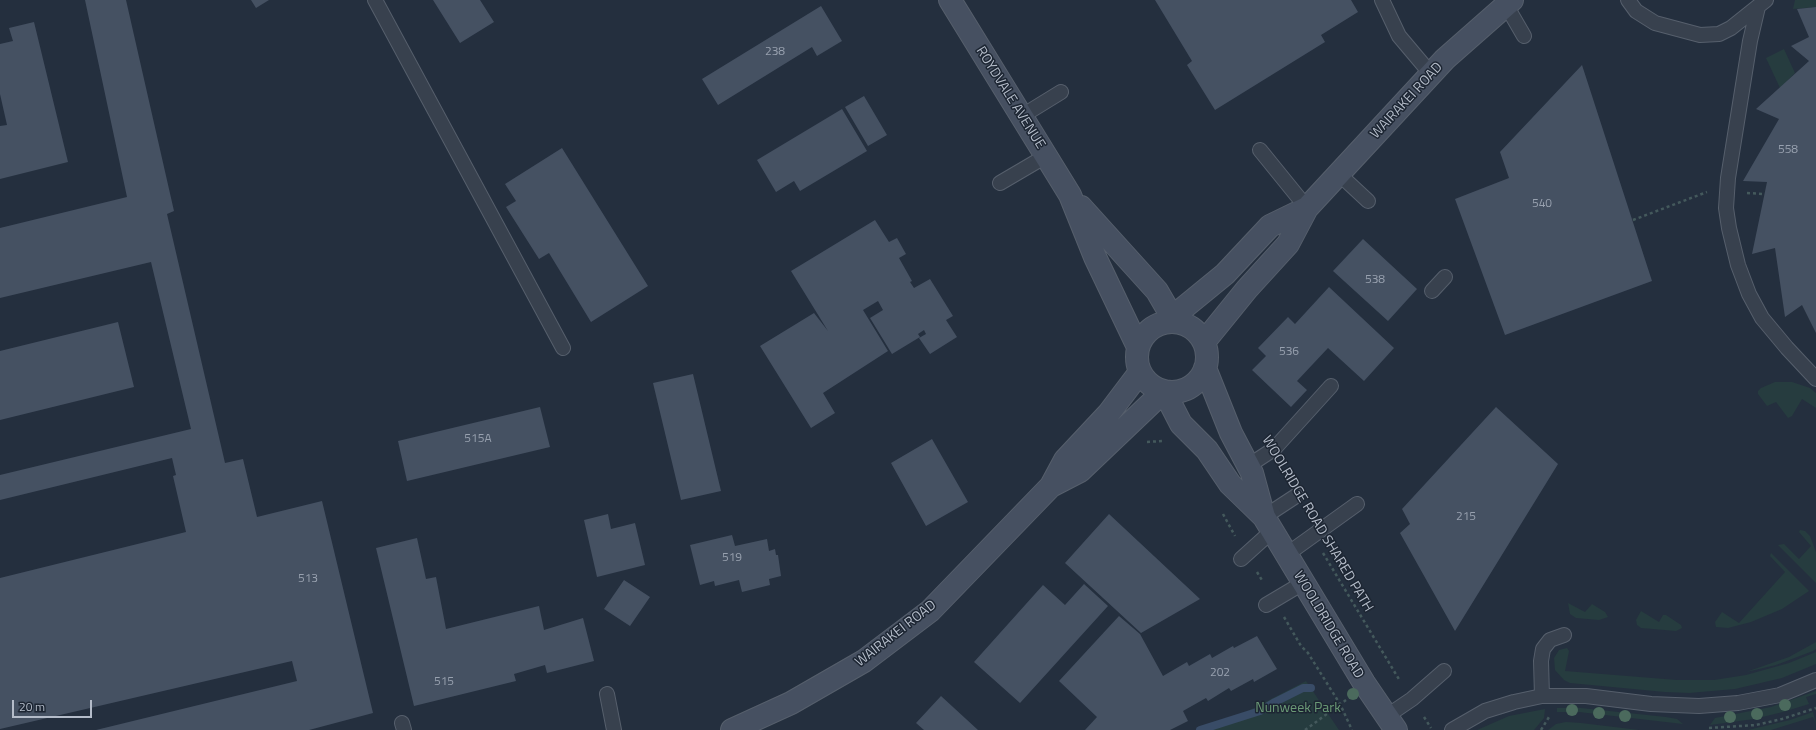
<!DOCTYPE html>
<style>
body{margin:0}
#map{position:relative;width:1816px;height:730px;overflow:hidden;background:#242f3e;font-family:"Titillium Web",sans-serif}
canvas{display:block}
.scale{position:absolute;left:12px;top:700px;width:80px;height:18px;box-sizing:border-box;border:2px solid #b4bcc9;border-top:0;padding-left:5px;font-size:12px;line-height:14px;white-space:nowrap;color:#b4bcc9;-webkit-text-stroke:3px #1d2633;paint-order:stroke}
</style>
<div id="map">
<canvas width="1816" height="730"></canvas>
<div class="scale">20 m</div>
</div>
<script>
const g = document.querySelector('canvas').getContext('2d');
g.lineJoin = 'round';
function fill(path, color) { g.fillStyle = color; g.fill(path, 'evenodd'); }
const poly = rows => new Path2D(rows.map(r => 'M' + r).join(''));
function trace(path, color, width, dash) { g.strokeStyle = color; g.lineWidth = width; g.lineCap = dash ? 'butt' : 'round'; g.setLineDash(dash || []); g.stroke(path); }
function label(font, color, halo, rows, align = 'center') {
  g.font = font + ' "Titillium Web",sans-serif'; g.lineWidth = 3; g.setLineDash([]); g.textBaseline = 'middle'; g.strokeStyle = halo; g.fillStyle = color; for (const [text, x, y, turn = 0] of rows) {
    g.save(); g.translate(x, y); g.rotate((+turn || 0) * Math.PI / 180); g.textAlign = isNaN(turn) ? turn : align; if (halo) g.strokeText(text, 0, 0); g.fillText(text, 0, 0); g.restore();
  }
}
fill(poly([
 [1795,0,1816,0,1816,7,1793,9],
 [1784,49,1795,73,1780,88,1766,58],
 [1775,382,1792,382,1810,388,1816,393,1816,408,1802,399,1792,416,1788,418,1776,402,1767,406,1758,394,1758,391,1761,388],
 [1800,530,1805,531,1810,536,1816,552,1816,583,1778,545,1784,544,1799,559,1811,546,1799,532],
 [1771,553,1809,591,1782,609,1751,622,1728,628,1716,627,1715,622,1722,612,1739,623,1785,572,1770,556],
 [1568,603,1585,612,1592,604,1605,612,1608,617,1599,620,1576,618,1570,614],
 [1641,611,1659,622,1663,615,1666,615,1681,625,1682,628,1676,631,1641,628,1637,625,1636,620],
 [1816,642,1816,649,1813,651,1776,665,1746,672,1789,657],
 [1567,648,1569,651,1565,671,1677,680,1714,680,1746,675,1789,663,1816,652,1816,664,1782,678,1735,689,1689,693,1665,692,1570,683,1564,680,1555,670,1554,658,1559,650],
 [1306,681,1339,730,1211,730],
 [1816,691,1816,694,1806,697,1809,704,1783,712,1754,719,1710,725,1715,718,1771,707],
 [1557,708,1581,708,1666,717,1677,719,1683,724,1579,712,1557,712],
 [1545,709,1544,718,1534,730,1477,730,1509,716],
 [1813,712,1816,724,1813,717,1771,730,1748,730,1790,720],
 [1566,722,1581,723,1639,730,1548,730,1556,724]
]), '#263c3f');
trace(poly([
 [1200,730,1260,711,1275,702,1303,688,1311,688]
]), '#394c67', 8);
fill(poly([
 [85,0,126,0,174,211,167,214,225,463,243,459,257,517,322,501,373,713,309,730,96,730,297,681,292,661,0,729,0,578,186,532,173,476,176,475,172,458,0,500,0,475,191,429,151,262,0,298,0,228,127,197],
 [251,0,269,0,256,8],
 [433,0,480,0,494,22,460,43],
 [1155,0,1351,0,1358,12,1321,35,1325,42,1215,110,1187,65,1192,61],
 [821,6,842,41,817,56,812,47,718,105,702,79],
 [1816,7,1816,333,1802,305,1785,317,1775,248,1752,254,1767,182,1743,181,1779,119,1756,109,1809,61,1791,46,1809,37,1797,9],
 [34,22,68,162,0,179,0,126,7,125,0,94,0,44,13,41,9,28],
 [1582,65,1652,281,1505,335,1455,199,1509,178,1500,152],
 [864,96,887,135,868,146,845,107],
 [842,109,867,151,800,191,794,181,776,192,757,160],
 [562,148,648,286,591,322,549,253,539,259,506,207,516,201,505,184],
 [875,220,889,242,897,238,906,254,899,258,912,281,910,282,914,288,930,279,953,316,946,320,957,337,930,354,919,338,926,334,924,330,918,334,920,337,892,354,870,318,883,310,878,301,863,310,888,351,823,393,835,413,811,428,760,346,814,313,828,331,791,271],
 [1363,239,1417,289,1388,321,1333,271],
 [1329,287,1394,348,1364,381,1328,348,1297,381,1307,390,1291,407,1252,370,1266,356,1258,348,1288,317,1295,324],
 [118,322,134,387,0,420,0,351],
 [693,374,721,491,681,500,653,383],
 [540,407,550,447,407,481,398,441],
 [1496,407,1558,464,1455,631,1400,533,1410,524,1402,509],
 [932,439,968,502,926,526,891,463],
 [608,514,611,529,635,523,645,565,597,577,584,520],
 [1109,514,1200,599,1141,633,1065,563],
 [732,535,735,546,767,539,769,551,775,549,776,555,778,555,781,576,769,579,770,585,742,592,739,580,715,586,714,581,700,585,690,545],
 [417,538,426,579,436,577,446,629,539,606,544,630,583,618,594,661,547,673,545,665,514,674,516,681,414,706,376,548],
 [624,580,650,597,630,626,604,609],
 [1084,584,1108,606,1020,703,974,662,1043,585,1065,605],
 [1119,616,1140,634,1163,676,1187,662,1189,666,1210,654,1212,658,1233,646,1234,648,1257,636,1277,669,1254,682,1253,679,1231,691,1229,688,1208,701,1206,698,1183,711,1188,721,1170,730,1085,730,1097,717,1059,681],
 [941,696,978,730,924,730,916,723]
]), '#455162');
const lane = poly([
 [375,0,563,348],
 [1382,0,1399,36,1431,74],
 [1628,0,1636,11,1655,23,1700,35,1719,34,1731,28,1766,0],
 [1506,5,1524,36],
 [1758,7,1750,41,1728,178,1726,208,1729,228,1738,265,1749,294,1762,318,1787,348,1816,379],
 [1022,116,1061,92],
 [1260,150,1307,208],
 [1339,174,1368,201],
 [1000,183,1046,156],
 [1432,291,1445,277],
 [1248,466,1274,449,1331,386],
 [1264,517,1296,496],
 [1286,555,1357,504],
 [1241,559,1272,531],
 [1266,605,1303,583],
 [607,694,614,730],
 [1542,696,1541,661,1543,649,1550,640,1564,635],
 [1387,716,1412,699,1444,671],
 [402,723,404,730],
 [1452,730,1485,711,1514,702,1542,696,1586,696,1651,704,1699,706,1738,703,1780,695,1816,680]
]);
const secondary = poly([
 [950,0,1070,195,1095,257,1138,347],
 [1081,207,1157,291,1175,322],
 [1175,322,1181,310,1225,274,1270,226,1307,208],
 '1137 357a35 35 0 1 1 70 0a35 35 0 1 1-70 0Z',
 [1204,342,1247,289,1288,244,1307,208,1445,59,1512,0],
 [1205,368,1231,433,1252,473,1264,517,1364,683,1396,730],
 [1164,391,1181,424,1207,450,1230,484,1263,516],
 [1051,486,1080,471,1164,391],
 [732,730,791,703,864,661,930,611,1051,486,1065,460,1109,413,1140,372]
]);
trace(lane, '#565f6c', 16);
trace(secondary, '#565f6c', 24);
trace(poly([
 [1747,193,1764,194],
 [1633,220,1707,192],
 [1147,442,1162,441],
 [1223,514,1235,536],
 [1323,553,1400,681],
 [1257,572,1263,582],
 [1284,617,1301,646,1308,653,1340,704,1352,730],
 [1424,717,1431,728],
 [1709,728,1756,725,1782,719,1816,708],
 [1305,730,1346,700],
 [1541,730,1549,717]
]), '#44595c', 2.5, [3, 3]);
trace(lane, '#38414e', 14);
trace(secondary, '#465061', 22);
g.fillStyle = '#4b6a5d';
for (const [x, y] of [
 [1353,694],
 [1785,705],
 [1572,710],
 [1599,713],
 [1757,714],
 [1625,716],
 [1730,717]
]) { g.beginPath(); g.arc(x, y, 6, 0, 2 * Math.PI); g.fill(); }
label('12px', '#98a1af', null, [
 ["238",775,52],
 ["558",1788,150],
 ["540",1542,204],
 ["538",1375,280],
 ["536",1289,352],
 ["515A",478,439],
 ["215",1466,517],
 ["519",732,558],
 ["513",308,579],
 ["202",1220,673],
 ["515",444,682]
]);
label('14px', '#b4bcc9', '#1d2633', [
 ["ROYDVALE AVENUE",1010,98,58],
 ["WAIRAKEI ROAD",1407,101,-47],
 ["WOOLRIDGE ROAD SHARED PATH",1317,524,59],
 ["WOOLDRIDGE ROAD",1328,625,59],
 ["WAIRAKEI ROAD",896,634,-38]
]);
label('14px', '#6b9a76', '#1d2633', [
 ["Nunweek Park",1298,709]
]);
</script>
